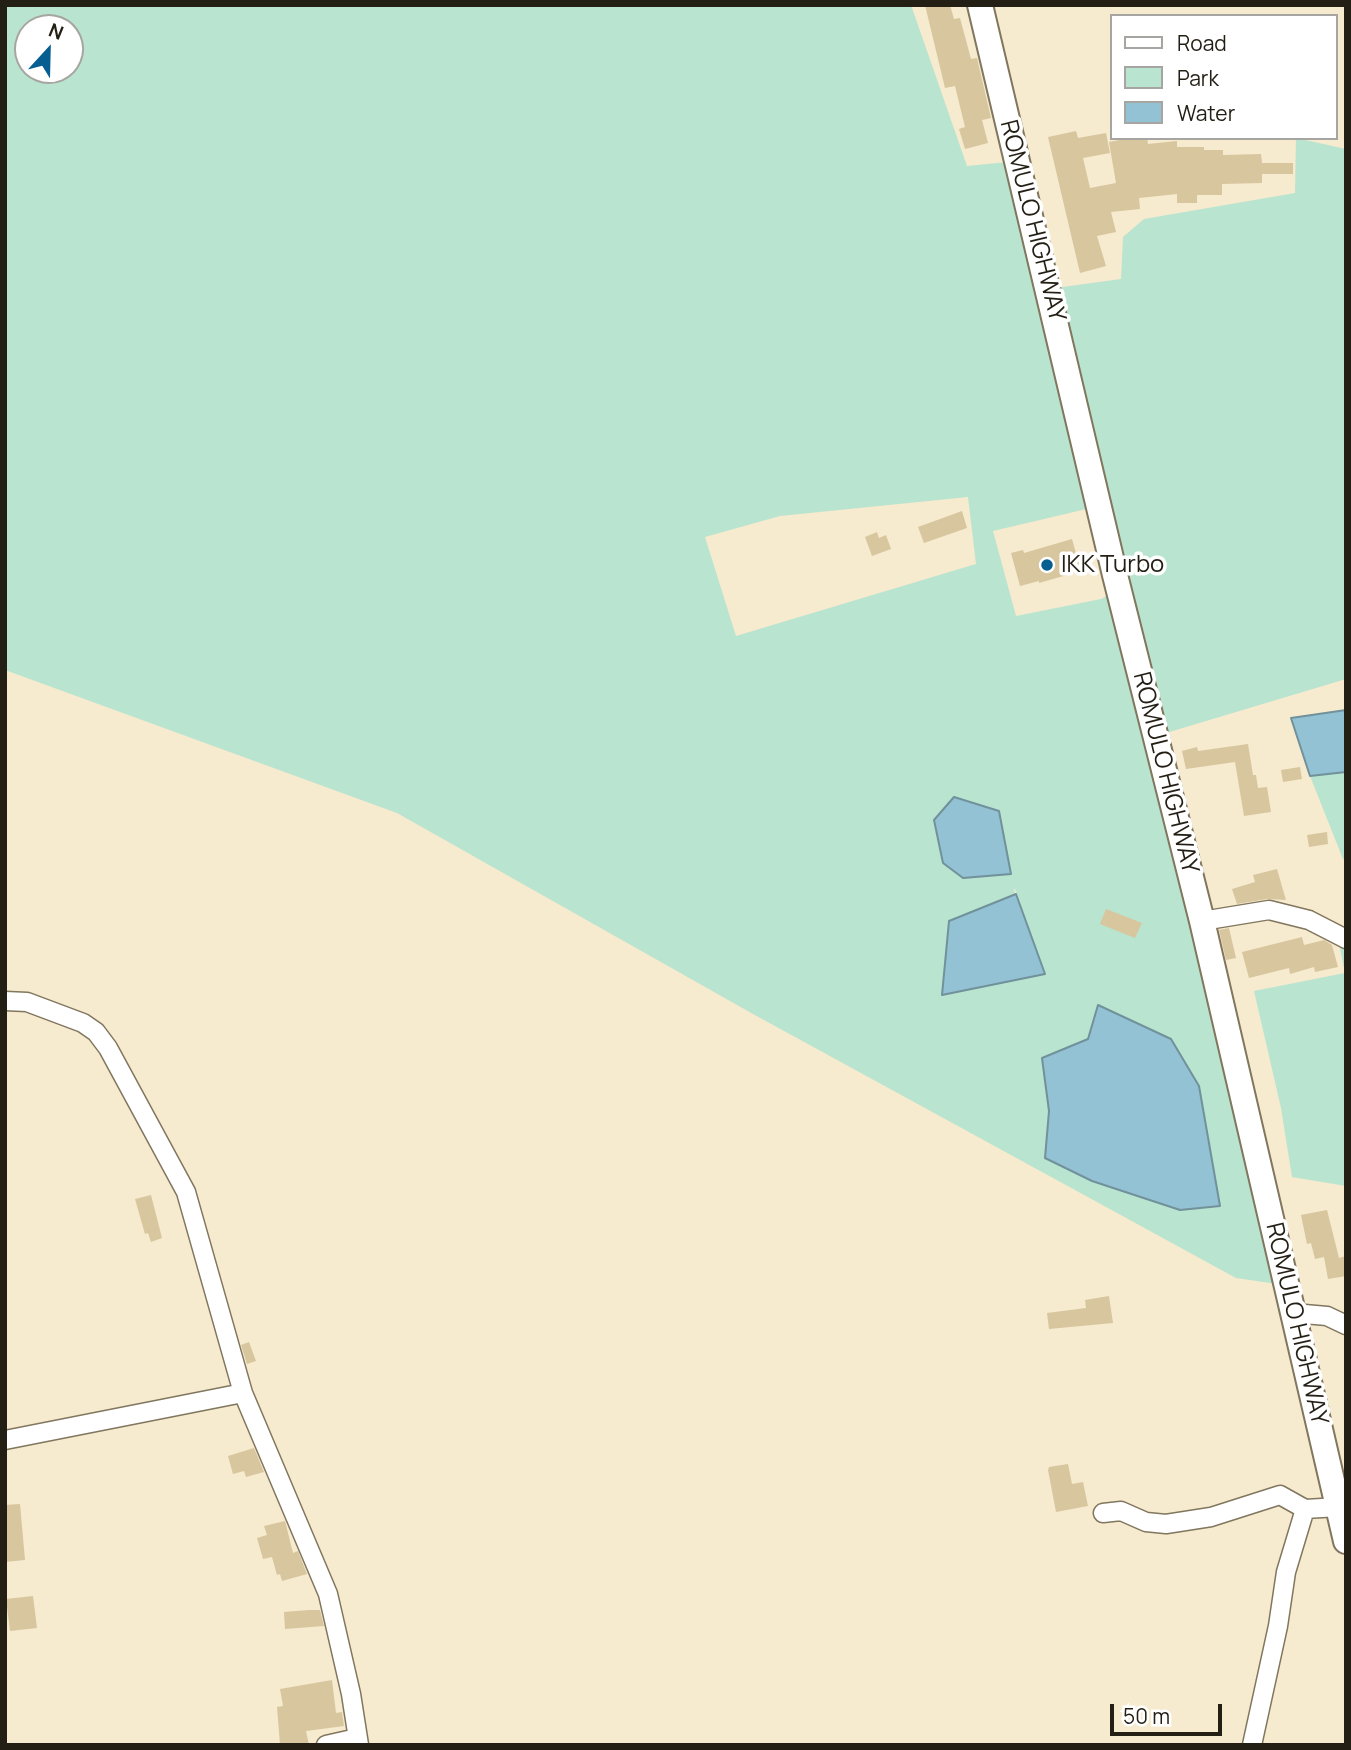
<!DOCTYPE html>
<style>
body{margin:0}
#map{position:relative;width:1351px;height:1750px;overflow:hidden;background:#f6eacf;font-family:Manrope,sans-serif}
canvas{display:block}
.frame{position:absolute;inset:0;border:7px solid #241f15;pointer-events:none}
.legend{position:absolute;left:1110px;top:14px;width:228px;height:126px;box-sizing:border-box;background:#fff;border:2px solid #a7a5a1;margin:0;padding:9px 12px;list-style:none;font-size:21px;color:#241f15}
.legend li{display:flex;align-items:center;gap:14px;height:35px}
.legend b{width:35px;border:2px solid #a7a5a1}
.north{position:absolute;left:14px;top:14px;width:70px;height:70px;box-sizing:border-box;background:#fff;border:2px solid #a7a5a1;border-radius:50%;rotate:22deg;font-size:19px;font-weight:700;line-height:28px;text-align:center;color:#241f15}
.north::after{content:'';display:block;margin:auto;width:24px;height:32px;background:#075f91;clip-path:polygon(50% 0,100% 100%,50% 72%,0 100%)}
.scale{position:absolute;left:1110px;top:1704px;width:112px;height:32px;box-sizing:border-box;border:4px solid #241f15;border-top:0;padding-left:9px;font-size:21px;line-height:24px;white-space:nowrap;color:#241f15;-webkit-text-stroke:5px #fff;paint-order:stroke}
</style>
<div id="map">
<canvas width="1351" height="1750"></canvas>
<div class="frame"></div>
<ul class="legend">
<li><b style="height:9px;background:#fff"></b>Road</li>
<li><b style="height:19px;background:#b9e4cf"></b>Park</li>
<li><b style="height:19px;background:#92c2d4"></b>Water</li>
</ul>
<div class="north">N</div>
<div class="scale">50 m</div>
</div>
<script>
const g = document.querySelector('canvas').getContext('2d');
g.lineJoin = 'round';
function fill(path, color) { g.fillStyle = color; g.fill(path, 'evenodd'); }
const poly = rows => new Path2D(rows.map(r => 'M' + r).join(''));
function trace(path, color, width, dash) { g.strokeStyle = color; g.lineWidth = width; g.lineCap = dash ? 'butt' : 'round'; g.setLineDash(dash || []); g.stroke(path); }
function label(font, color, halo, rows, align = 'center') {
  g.font = font + ' Manrope,sans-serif'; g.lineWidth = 7; g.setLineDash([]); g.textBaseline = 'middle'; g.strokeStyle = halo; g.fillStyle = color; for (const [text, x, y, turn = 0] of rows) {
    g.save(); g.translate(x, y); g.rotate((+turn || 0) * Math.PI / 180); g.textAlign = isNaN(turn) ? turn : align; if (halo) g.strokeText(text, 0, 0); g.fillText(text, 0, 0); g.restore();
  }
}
fill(poly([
 [5,5,911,5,967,166,1018,161,1048,289,1121,279,1123,237,1144,219,1295,193,1296,138,1346,149,1346,679,1156,736,1284,1285,1236,1278,753,1014,397,813,5,670],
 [28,28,70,28,70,70,28,70],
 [968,497,976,564,736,636,705,537,780,516],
 [1099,506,1119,589,1101,599,1016,616,993,531],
 [1014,889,1015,889,1045,974,949,921,1015,894],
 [1098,1005,1126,1019,1219,1206,1180,1210,1092,1181,1045,1158,1049,1111,1042,1058,1088,1039],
 [1346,772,1346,859,1343,859,1310,776],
 [1337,934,1346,937,1346,1186,1292,1177,1281,1108,1254,991,1345,973]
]), '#b9e4cf');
const water = poly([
 [1346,710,1346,772,1310,776,1291,718,1346,710],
 [954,797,999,811,1011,874,963,878,943,863,934,820,954,797],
 [1016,894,1045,974,942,995,949,921,1016,894],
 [1098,1005,1171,1039,1199,1086,1220,1206,1180,1210,1092,1181,1045,1158,1049,1111,1042,1058,1088,1039,1098,1005]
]);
fill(water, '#92c2d4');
trace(water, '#71919b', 2);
fill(poly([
 [925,5,950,5,954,19,960,18,971,59,977,58,991,118,982,120,988,143,965,149,959,129,965,127,955,86,945,88],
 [1076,131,1078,138,1106,133,1110,153,1083,158,1090,188,1116,183,1109,142,1130,138,1147,138,1148,144,1177,141,1177,147,1204,147,1204,150,1223,150,1223,155,1261,154,1262,163,1293,163,1293,174,1262,174,1262,183,1222,184,1222,195,1197,195,1197,203,1177,203,1177,194,1139,198,1140,209,1111,212,1116,232,1097,236,1106,266,1080,273,1048,137],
 [962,511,967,528,924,543,918,527],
 [877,532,879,538,886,535,891,549,872,556,865,537],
 [1072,539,1081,571,1039,583,1039,581,1020,586,1011,553,1023,550,1024,553],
 [1248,744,1253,775,1256,775,1258,788,1267,787,1271,812,1244,816,1235,762,1186,769,1182,751,1197,747,1198,751],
 [1300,767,1302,779,1283,782,1281,770],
 [1327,832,1328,844,1309,847,1307,835],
 [1277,869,1286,900,1267,899,1237,904,1232,889,1255,882,1253,875],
 [1106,909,1142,923,1135,938,1100,924],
 [1229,928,1236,958,1226,960,1219,930],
 [1302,937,1304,945,1324,940,1332,945,1338,967,1315,972,1314,967,1290,974,1289,968,1249,978,1242,952],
 [151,1195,162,1238,151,1242,148,1233,145,1234,135,1199],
 [1327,1210,1339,1258,1346,1256,1346,1276,1328,1279,1324,1257,1315,1259,1311,1243,1307,1244,1301,1215],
 [1109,1296,1113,1323,1049,1329,1047,1313,1086,1308,1085,1300],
 [249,1342,256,1361,247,1364,241,1345],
 [254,1448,264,1472,246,1477,244,1471,233,1474,228,1456],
 [1068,1464,1072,1484,1083,1482,1088,1506,1056,1512,1048,1470,1049,1467],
 [20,1504,25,1560,5,1562,5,1505],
 [285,1521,293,1553,298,1551,307,1574,282,1581,280,1574,277,1575,272,1557,263,1559,257,1538,267,1535,264,1526],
 [33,1596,37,1628,10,1631,6,1599],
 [309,1610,320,1610,324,1626,285,1629,284,1612],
 [332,1680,336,1713,342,1712,344,1726,306,1731,309,1745,280,1745,277,1707,283,1706,280,1689]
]), '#d8c69e');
const minor = poly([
 [1202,921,1269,910,1309,920,1346,939],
 [5,1001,27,1002,83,1023,96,1032,108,1048,186,1192,243,1393],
 [1293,1313,1327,1316,1346,1325],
 [5,1440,243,1393,328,1594,351,1694,359,1745],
 [1103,1513,1121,1511,1146,1522,1166,1524,1211,1517,1280,1495,1305,1509,1339,1507],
 [326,1745,357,1738],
 [1252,1745,1278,1626,1286,1572,1305,1509]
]);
const highway = poly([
 [980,5,1115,575,1202,921,1346,1541]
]);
trace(minor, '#81765e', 21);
trace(highway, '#81765e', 28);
trace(minor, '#fff', 18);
trace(highway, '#fff', 24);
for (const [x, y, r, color] of [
 [1047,565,7,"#075f91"]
]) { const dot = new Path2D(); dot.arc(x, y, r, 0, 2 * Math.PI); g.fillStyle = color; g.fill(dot); trace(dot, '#fff', 2.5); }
label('24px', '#241f15', '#fff', [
 ["ROMULO HIGHWAY",1032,221,76],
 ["ROMULO HIGHWAY",1165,773,76],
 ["ROMULO HIGHWAY",1296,1324,77]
]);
label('24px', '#241f15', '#fff', [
 ["IKK Turbo",1061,565]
], 'left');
</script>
